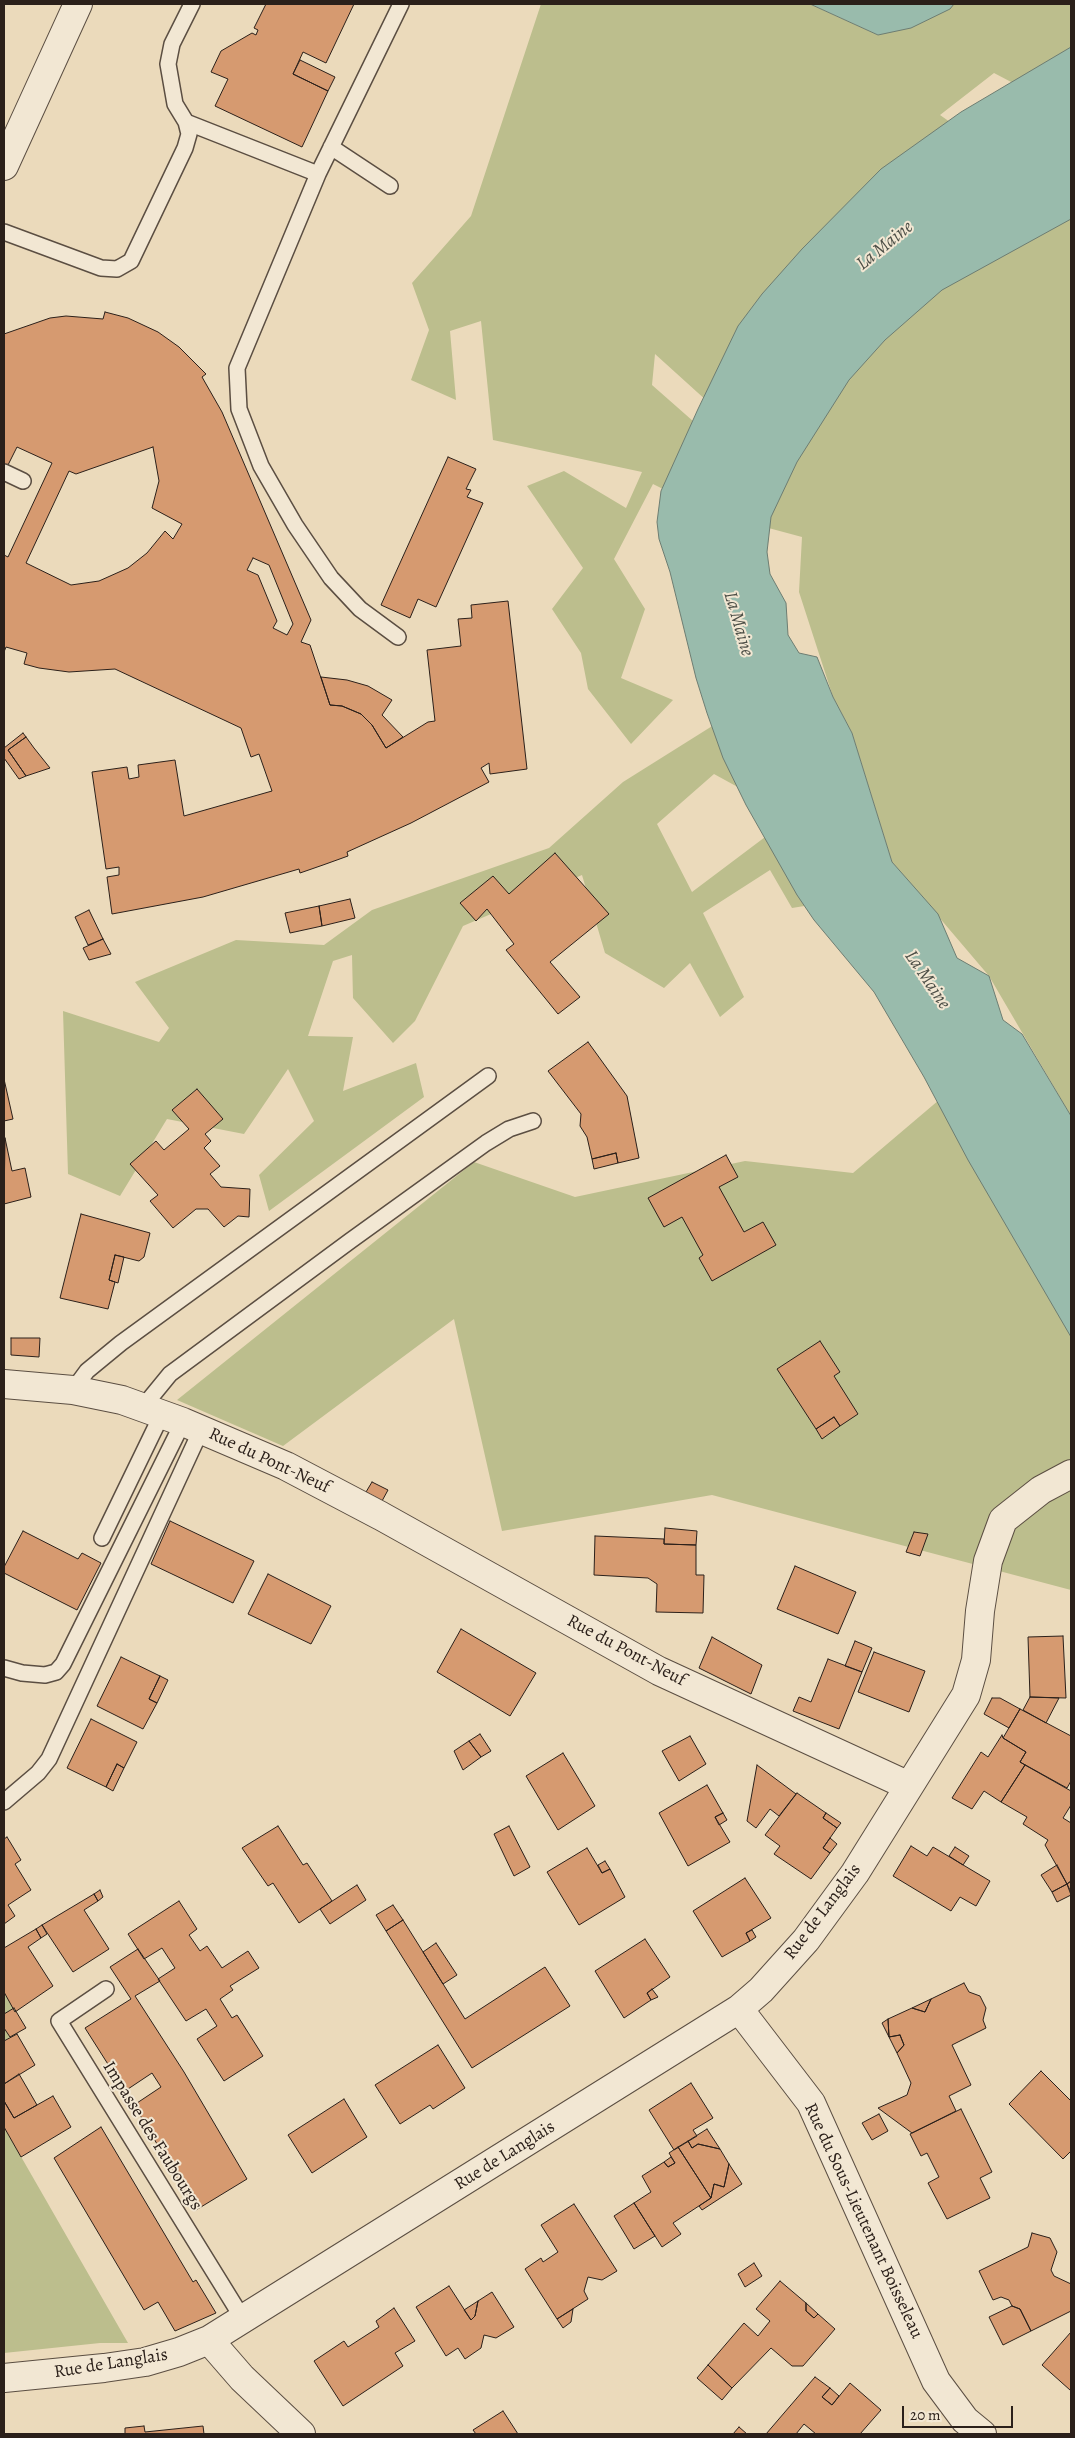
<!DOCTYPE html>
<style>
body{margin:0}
#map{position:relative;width:1075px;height:2438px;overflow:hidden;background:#ebdabb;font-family:Alegreya,serif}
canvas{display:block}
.frame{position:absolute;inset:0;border:5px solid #2b201a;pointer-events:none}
.scale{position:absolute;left:902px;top:2406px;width:111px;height:22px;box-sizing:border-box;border:2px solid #2b201a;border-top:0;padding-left:6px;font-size:15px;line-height:18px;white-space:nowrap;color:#2b201a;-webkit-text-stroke:4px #f2e7d3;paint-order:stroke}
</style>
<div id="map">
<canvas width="1075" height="2438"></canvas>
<div class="frame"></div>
<div class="scale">20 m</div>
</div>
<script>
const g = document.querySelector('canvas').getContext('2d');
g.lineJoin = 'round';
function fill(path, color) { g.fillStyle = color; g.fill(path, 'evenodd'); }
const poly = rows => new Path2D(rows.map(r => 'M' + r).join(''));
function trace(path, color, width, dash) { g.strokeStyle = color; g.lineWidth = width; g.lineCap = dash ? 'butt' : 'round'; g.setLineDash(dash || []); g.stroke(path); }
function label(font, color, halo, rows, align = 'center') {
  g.font = font + ' Alegreya,serif'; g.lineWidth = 4; g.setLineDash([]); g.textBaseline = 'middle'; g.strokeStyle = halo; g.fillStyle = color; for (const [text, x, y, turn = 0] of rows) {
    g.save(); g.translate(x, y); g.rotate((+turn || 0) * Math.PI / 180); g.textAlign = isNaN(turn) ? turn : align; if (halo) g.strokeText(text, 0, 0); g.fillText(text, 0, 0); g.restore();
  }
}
fill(poly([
 [541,4,810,4,878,35,894,4,1071,4,1071,74,1036,95,994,73,940,115,967,134,1071,172,1071,1116,989,976,892,862,852,733,833,697,799,592,802,537,735,519,760,449,655,354,652,385,710,436,673,494,653,484,614,559,645,609,621,678,673,700,631,744,588,689,581,653,552,609,583,568,527,486,564,471,626,508,642,472,493,440,481,321,450,331,456,400,411,380,429,330,412,283,471,216],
 [725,718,765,802,714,774,657,824,692,892,797,813,841,900,792,908,770,870,703,913,744,997,720,1017,690,963,664,988,605,953,582,875,463,926,415,1021,393,1043,353,998,352,955,333,961,308,1036,353,1037,343,1091,416,1063,424,1097,269,1211,259,1175,314,1121,288,1069,244,1134,167,1119,120,1196,68,1174,63,1011,159,1042,169,1028,135,982,236,940,324,945,372,910,549,848,623,782],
 [959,1083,1071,1259,1071,1590,712,1495,502,1531,454,1319,283,1446,177,1400,474,1162,575,1197,745,1161,853,1173],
 [4,1992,26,2028,4,2041],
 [4,2127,128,2343,100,2343,4,2353]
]), '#bcbe8d');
const water = poly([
 [810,4,954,4,950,9,911,28,878,35,810,4],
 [1071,47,1071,219,942,290,885,340,849,380,797,462,771,517,767,552,770,574,786,603,788,635,799,653,817,657,833,697,852,733,892,862,938,914,957,958,989,976,1003,1020,1022,1034,1071,1116,1071,1337,968,1160,924,1077,874,992,814,920,797,895,746,805,723,758,707,713,696,678,670,572,659,539,657,522,661,491,698,409,738,326,762,294,802,249,881,169,961,112,1071,47]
]);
fill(water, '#99bbac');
trace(water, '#6d7d72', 1);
const building = poly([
 [266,4,354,4,326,63,303,52,293,74,328,91,302,147,215,106,228,79,211,72,221,51,252,33,256,35,258,30,254,28,266,4],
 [300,60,335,77,328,91,293,74,300,60],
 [105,312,128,318,158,332,179,347,206,374,202,377,222,412,311,620,301,642,310,645,330,705,342,706,361,714,372,725,386,748,428,722,435,721,427,650,461,646,458,619,472,618,471,605,508,601,527,769,490,774,489,763,481,768,489,782,411,823,347,852,348,856,323,865,300,873,299,869,203,897,112,914,107,877,119,875,119,867,106,869,92,772,127,767,129,779,139,777,138,765,175,760,184,816,272,791,259,754,251,757,241,728,115,669,69,672,39,668,24,664,27,653,6,647,4,652,4,555,8,557,52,463,17,447,4,473,4,334,50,318,66,316,103,319,105,312],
 [153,447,159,481,152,508,182,524,173,539,165,531,147,553,128,568,99,581,71,585,26,563,69,471,76,474,153,447],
 [253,558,269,565,293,624,287,635,273,628,277,621,258,575,247,570,253,558],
 [448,457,476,469,466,489,471,490,467,497,483,503,436,607,418,599,410,618,381,605,448,457],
 [321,677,347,680,368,686,392,700,382,715,403,737,386,748,372,725,361,714,342,706,330,705,321,677],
 [23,733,26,737,8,750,26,776,19,779,4,758,4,748,23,733],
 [26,737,34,748,50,768,26,776,8,750,26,737],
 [555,853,609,914,550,962,580,997,558,1014,506,950,514,944,487,909,476,921,460,903,493,876,509,894,555,853],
 [350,899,355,918,322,926,319,906,350,899],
 [319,906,322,926,290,933,285,913,319,906],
 [89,910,103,939,88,945,75,917,89,910],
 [103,939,111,954,89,960,83,948,103,939],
 [588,1042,627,1096,639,1158,618,1163,616,1153,592,1159,587,1137,580,1126,581,1114,548,1071,588,1042],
 [4,1079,13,1119,4,1121,4,1079],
 [197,1089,223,1119,205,1134,211,1141,204,1148,220,1166,210,1174,221,1187,250,1189,249,1217,238,1216,224,1227,208,1209,196,1209,173,1228,150,1201,158,1195,130,1164,156,1141,164,1150,189,1129,172,1110,197,1089],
 [5,1138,12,1171,25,1168,31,1197,4,1204,5,1138],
 [616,1153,618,1163,594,1169,592,1159,616,1153],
 [726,1155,738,1177,719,1187,744,1232,763,1222,776,1245,712,1281,699,1258,703,1255,682,1217,664,1227,648,1198,726,1155],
 [81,1214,150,1233,144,1257,139,1261,115,1255,109,1280,115,1282,108,1309,60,1298,81,1214],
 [115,1255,124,1257,118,1283,109,1280,115,1255],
 [11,1338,40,1338,39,1357,11,1355,11,1338],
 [820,1341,840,1372,834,1376,858,1414,840,1426,834,1417,816,1429,777,1369,820,1341],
 [834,1417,840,1426,822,1439,816,1429,834,1417],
 [372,1482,388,1490,382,1501,366,1492,372,1482],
 [170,1521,254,1561,233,1603,151,1564,170,1521],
 [665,1528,697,1531,696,1545,664,1544,665,1528],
 [23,1531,78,1559,82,1553,101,1563,77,1610,4,1573,4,1567,23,1531],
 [914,1532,928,1534,920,1556,906,1552,914,1532],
 [595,1536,664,1539,664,1544,696,1545,696,1575,704,1575,703,1613,656,1612,657,1584,648,1578,594,1575,595,1536],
 [795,1566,856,1592,838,1634,777,1609,795,1566],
 [268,1574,331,1606,311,1644,248,1614,268,1574],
 [461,1629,536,1673,510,1716,437,1672,461,1629],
 [1063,1636,1066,1698,1030,1697,1028,1637,1063,1636],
 [712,1637,762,1665,751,1694,699,1668,712,1637],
 [855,1641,872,1648,862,1672,845,1666,855,1641],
 [874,1652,925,1671,909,1712,858,1692,874,1652],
 [121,1657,160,1676,149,1699,157,1703,143,1729,97,1706,121,1657],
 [828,1659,862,1672,839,1729,793,1711,799,1697,811,1702,828,1659],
 [160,1676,168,1680,157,1703,149,1699,160,1676],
 [1030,1697,1059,1698,1046,1723,1023,1710,1030,1697],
 [992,1698,1000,1698,1020,1709,1009,1728,984,1714,992,1698],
 [1020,1709,1071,1736,1071,1781,1067,1788,1020,1762,1026,1752,1003,1738,1020,1709],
 [91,1719,137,1742,124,1768,117,1764,106,1787,67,1768,91,1719],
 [480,1734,491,1751,481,1757,469,1741,480,1734],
 [1002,1735,1003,1738,1026,1752,1020,1762,1025,1765,1001,1802,984,1791,972,1809,952,1798,981,1752,988,1757,1002,1735],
 [690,1736,706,1764,679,1781,662,1751,690,1736],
 [469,1741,481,1757,463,1770,454,1751,469,1741],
 [563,1753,595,1806,558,1830,526,1776,563,1753],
 [117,1764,124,1768,113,1791,106,1787,117,1764],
 [757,1765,796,1794,779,1816,770,1809,756,1828,747,1821,757,1765],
 [1025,1765,1071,1791,1071,1805,1063,1818,1071,1823,1071,1881,1067,1884,1045,1845,1048,1840,1023,1824,1027,1817,1001,1802,1025,1765],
 [707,1785,723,1813,715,1817,730,1842,688,1866,659,1813,707,1785],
 [797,1793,826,1813,823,1818,837,1828,823,1848,830,1853,811,1879,774,1854,780,1846,765,1835,797,1793],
 [723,1813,727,1820,719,1825,715,1817,723,1813],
 [826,1813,841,1823,837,1828,823,1818,826,1813],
 [278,1826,303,1865,307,1863,332,1901,299,1923,273,1883,268,1886,242,1848,278,1826],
 [509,1826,530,1867,514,1876,494,1834,509,1826],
 [7,1837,21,1860,15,1864,31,1890,8,1905,15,1916,4,1924,4,1839,7,1837],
 [830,1838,837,1844,830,1853,823,1848,830,1838],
 [911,1846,927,1856,933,1847,990,1881,976,1906,960,1897,951,1911,893,1876,911,1846],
 [955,1847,969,1856,963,1865,949,1856,955,1847],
 [587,1848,602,1873,610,1869,625,1897,579,1925,547,1872,587,1848],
 [605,1861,610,1869,602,1873,598,1865,605,1861],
 [1057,1865,1067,1884,1052,1892,1041,1875,1057,1865],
 [745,1878,771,1918,746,1933,750,1941,722,1957,693,1911,745,1878],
 [1071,1881,1071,1892,1067,1884,1071,1881],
 [1067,1884,1071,1895,1057,1902,1052,1892,1067,1884],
 [357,1885,366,1900,330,1924,320,1909,357,1885],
 [100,1890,103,1897,98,1901,94,1894,100,1890],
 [94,1894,98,1901,84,1910,109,1949,73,1972,42,1925,94,1894],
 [179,1901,197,1929,189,1935,200,1951,207,1946,222,1968,248,1951,259,1968,230,1986,233,1990,220,1999,232,2018,237,2015,263,2056,224,2081,197,2039,217,2026,206,2009,186,2021,158,1979,175,1968,162,1948,144,1959,128,1934,179,1901],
 [393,1905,403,1920,386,1931,376,1915,393,1905],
 [403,1920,465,2019,545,1967,570,2006,472,2068,386,1931,403,1920],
 [42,1925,47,1934,41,1938,36,1929,42,1925],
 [36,1929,41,1938,28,1947,53,1986,15,2012,4,1992,4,1948,36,1929],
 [752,1930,756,1937,750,1941,746,1933,752,1930],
 [645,1939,670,1977,647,1993,651,2000,624,2018,595,1971,645,1939],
 [436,1943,457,1975,443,1984,423,1952,436,1943],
 [138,1949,160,1981,135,1996,184,2072,247,2179,196,2210,134,2105,161,2087,152,2073,125,2091,85,2028,131,1999,110,1967,138,1949],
 [964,1983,969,1992,980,1996,986,2008,983,2020,986,2028,952,2045,971,2085,949,2096,956,2111,912,2133,878,2108,907,2095,911,2083,897,2053,904,2045,900,2035,889,2037,888,2019,912,2008,925,2012,931,1999,964,1983],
 [652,1989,658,1997,651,2000,647,1993,652,1989],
 [931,1999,925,2012,912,2008,931,1999],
 [14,2008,26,2028,10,2037,4,2028,4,2014,14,2008],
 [888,2019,889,2037,882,2023,888,2019],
 [17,2034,35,2065,4,2084,4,2041,17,2034],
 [900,2035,904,2045,897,2053,889,2037,900,2035],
 [438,2045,465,2088,433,2109,430,2105,400,2124,375,2085,438,2045],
 [1041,2071,1071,2101,1071,2151,1063,2159,1009,2104,1041,2071],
 [19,2074,37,2105,14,2118,4,2101,4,2084,19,2074],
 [691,2083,713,2118,693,2130,697,2136,674,2150,649,2110,691,2083],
 [53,2096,71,2127,21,2157,4,2127,4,2101,14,2118,53,2096],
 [344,2099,367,2137,312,2173,288,2135,344,2099],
 [961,2109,992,2172,980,2178,990,2198,947,2219,928,2183,939,2177,927,2153,921,2156,910,2134,961,2109],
 [879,2114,888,2131,872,2140,862,2123,879,2114],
 [101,2127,193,2282,196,2280,216,2313,175,2331,158,2302,144,2310,54,2158,101,2127],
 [707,2129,720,2149,698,2144,692,2148,688,2141,707,2129],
 [688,2141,692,2148,698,2144,720,2149,729,2164,724,2187,714,2184,711,2198,678,2147,688,2141],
 [678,2147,711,2198,673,2223,681,2234,662,2247,634,2203,651,2192,642,2176,664,2162,668,2167,675,2163,669,2153,678,2147],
 [671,2157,675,2163,668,2167,664,2162,671,2157],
 [729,2164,742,2184,702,2210,699,2206,711,2198,714,2184,724,2187,729,2164],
 [634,2203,655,2236,634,2249,614,2216,634,2203],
 [574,2204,617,2271,602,2280,588,2277,584,2291,588,2299,557,2319,525,2269,541,2258,543,2262,558,2252,541,2225,574,2204],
 [1032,2233,1050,2238,1057,2252,1051,2270,1054,2276,1071,2284,1071,2311,1031,2331,1020,2309,1012,2306,1009,2300,1001,2297,993,2300,979,2271,1028,2247,1032,2233],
 [754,2263,762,2276,745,2287,738,2274,754,2263],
 [780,2281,806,2303,806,2311,814,2318,818,2314,835,2329,803,2366,792,2366,771,2348,732,2388,708,2365,744,2323,758,2336,770,2321,756,2309,780,2281],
 [449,2286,471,2320,475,2316,478,2301,492,2292,514,2327,496,2338,484,2335,481,2348,465,2359,458,2348,446,2356,416,2307,449,2286],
 [478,2301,475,2316,471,2320,464,2310,478,2301],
 [806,2303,818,2314,814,2318,806,2311,806,2303],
 [1012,2306,1020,2309,1031,2331,1003,2345,989,2317,1012,2306],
 [394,2308,415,2341,395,2353,403,2366,343,2406,314,2361,344,2341,348,2347,379,2327,376,2321,394,2308],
 [573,2309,571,2322,563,2328,557,2319,573,2309],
 [1071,2332,1071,2388,1070,2390,1042,2365,1071,2332],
 [708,2365,732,2388,722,2400,697,2378,708,2365],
 [815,2377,830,2388,822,2397,832,2405,850,2383,881,2410,860,2434,816,2434,804,2424,796,2434,766,2434,815,2377],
 [830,2388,839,2396,832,2405,822,2397,830,2388],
 [503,2411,518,2434,476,2434,473,2430,503,2411],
 [144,2426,145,2432,203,2426,204,2434,125,2434,125,2428,144,2426],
 [739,2427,747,2434,733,2434,739,2427]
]);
fill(building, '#d69a70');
trace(building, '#2b201a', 1);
const service = poly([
 [186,122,318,174,401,4],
 [331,147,390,186],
 [318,174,237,368,239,409,261,466,295,525,331,578,360,609,398,637],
 [4,232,101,268,117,269,131,261,185,148,189,134,186,122,175,104,168,64,172,44,192,4],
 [4,472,23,481],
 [73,1390,87,1371,121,1343,488,1076],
 [143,1407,170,1374,350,1241,486,1143,509,1129,533,1121],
 [102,1538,162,1414],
 [4,1668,22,1673,45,1675,56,1672,63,1664,183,1422],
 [4,1802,38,1773,49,1759,201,1430],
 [106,1989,59,2021,243,2319]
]);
const minor = poly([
 [4,166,78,4],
 [4,1384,73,1390,122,1400,183,1422,286,1466,381,1516,659,1671,909,1786],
 [739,2009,811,2103,936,2381,965,2420,982,2434],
 [209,2340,242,2378,301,2434],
 [4,2378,104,2368,145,2362,179,2352,209,2340,739,2009,761,1990,806,1940,855,1873,966,1695,976,1660,980,1611,988,1561,1003,1520,1041,1490,1071,1474]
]);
trace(service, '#5b4e42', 18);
trace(minor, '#5b4e42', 30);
trace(service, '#f2e7d3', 15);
trace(minor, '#f2e7d3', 28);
label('18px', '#2b201a', '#f2e7d3', [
 ["Rue du Pont-Neuf",269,1461,25],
 ["Rue du Pont-Neuf",626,1651,28],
 ["Rue de Langlais",823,1912,-53],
 ["Impasse des Faubourgs",152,2136,58],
 ["Rue de Langlais",505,2156,-32],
 ["Rue du Sous-Lieutenant Boisseleau",863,2221,65],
 ["Rue de Langlais",111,2364,-9]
]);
label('italic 19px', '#4c4e46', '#f2e7d3', [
 ["La Maine",885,246,-39],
 ["La Maine",738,624,74],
 ["La Maine",927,980,56]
]);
</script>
